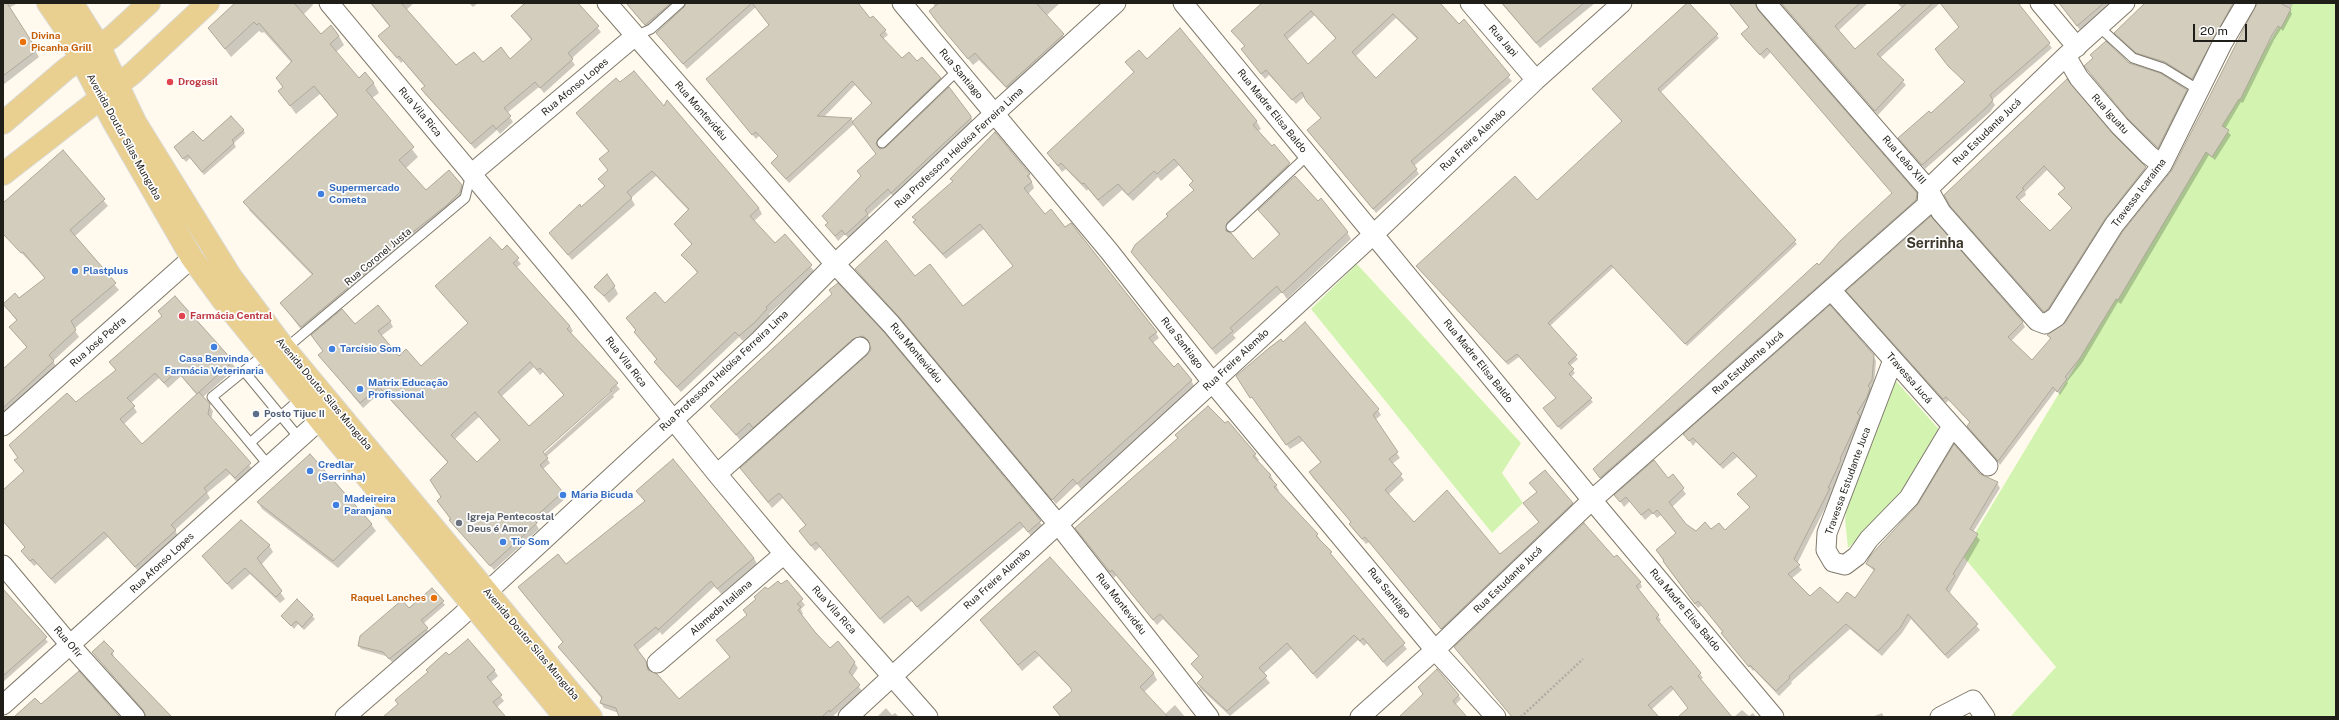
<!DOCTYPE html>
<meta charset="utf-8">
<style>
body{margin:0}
#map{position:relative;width:2339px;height:720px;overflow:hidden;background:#fffaed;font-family:"Public Sans",sans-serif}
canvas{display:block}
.frame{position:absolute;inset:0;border:4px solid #201e19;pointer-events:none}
.scale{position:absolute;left:2193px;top:24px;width:54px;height:18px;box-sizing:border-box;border:2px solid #201e19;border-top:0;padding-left:5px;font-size:12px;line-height:14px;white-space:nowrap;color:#201e19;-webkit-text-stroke:3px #fff;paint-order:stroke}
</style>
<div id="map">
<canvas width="2339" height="720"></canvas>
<div class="frame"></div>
<div class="scale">20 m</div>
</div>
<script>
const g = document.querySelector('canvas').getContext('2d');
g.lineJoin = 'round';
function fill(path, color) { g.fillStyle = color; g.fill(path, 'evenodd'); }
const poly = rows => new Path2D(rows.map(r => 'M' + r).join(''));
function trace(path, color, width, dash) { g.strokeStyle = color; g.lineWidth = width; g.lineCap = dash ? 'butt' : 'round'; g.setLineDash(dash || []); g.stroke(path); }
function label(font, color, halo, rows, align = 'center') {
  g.font = font + ' "Public Sans",sans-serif'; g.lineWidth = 3.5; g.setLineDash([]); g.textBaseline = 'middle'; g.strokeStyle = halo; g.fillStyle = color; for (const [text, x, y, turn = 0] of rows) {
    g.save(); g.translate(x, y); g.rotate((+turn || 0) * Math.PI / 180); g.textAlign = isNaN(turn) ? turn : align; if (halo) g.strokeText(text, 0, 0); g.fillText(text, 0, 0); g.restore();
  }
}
fill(poly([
 [2293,3,2336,3,2336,717,2010,717,2056,667,1962,555],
 [1357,264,1521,443,1502,473,1523,503,1492,533,1311,309],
 [1896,381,1944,435,1900,499,1848,548,1845,519,1851,481]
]), '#d3f4b1');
fill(poly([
 [3,3,18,3,9,8,39,57,3,85],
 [239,3,312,3,313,5,303,15,320,36,339,36,344,45,336,52,359,79,365,74,374,84,379,93,372,98,418,157,405,169,425,191,461,186,467,195,306,336,281,303,312,275,250,211,245,202,338,116,320,94,296,114,279,91,283,88,277,78,291,62,264,32,262,33,259,31,231,57,210,29],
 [370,3,414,3,406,10,456,67,510,60,532,41,512,16,527,3,577,3,601,32,571,59,575,65,544,93,539,87,507,113,513,122,500,134,497,130,475,149,425,94,422,89,425,87,403,61,401,63,383,41,390,27],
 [469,3,478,3,473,7],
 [630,3,679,3,648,29,634,13],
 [685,3,842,3,870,19,885,31,888,35,883,39,902,60,917,63,940,79,943,84,880,144,880,150,970,116,973,121,894,197,891,194,868,215,870,219,849,239,845,234,838,241,830,230,827,225,828,224,823,216,862,177,877,154,854,124,789,183,772,164,779,157,759,136,756,139,710,84,770,26,756,7,687,69,657,33,685,8],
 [855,85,872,104,853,122,852,119,823,118],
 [933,3,1060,3,1046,16,1068,41,1011,93,979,60,973,65,934,18,930,11,935,7],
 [1263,3,1438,3,1512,81,1414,166,1419,174,1376,213,1311,135,1308,130,1321,119,1305,96,1296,104,1269,75,1265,79,1242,50,1245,47,1233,31],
 [1315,15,1336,39,1308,66,1287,40],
 [1396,18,1418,40,1376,79,1355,57],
 [1501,3,1595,3,1540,48],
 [1688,3,1719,38,1660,93,1797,244,1687,346,1614,267,1550,326,1578,359,1570,366,1575,373,1571,377,1593,402,1561,430,1546,412,1556,398,1519,357,1508,365,1419,269,1537,201,1622,122,1596,93],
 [1729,3,1760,3,1757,10,1916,193,1919,199,1919,205,1604,482,1597,474,1893,194,1771,52,1764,59,1745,39,1742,34,1749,28],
 [1780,3,1868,3,1838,31,1855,50,1902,8,1897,3,2022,3,2019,6,2052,48,1992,100,1995,105,1990,112,1925,169,1899,138,1931,114,1965,83,1939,54,1960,27,1940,3,1880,58,1906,85,1878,115],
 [2059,3,2111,3,2080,30],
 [2148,3,2238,3,2195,82,2139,57,2118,37,2115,33],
 [2258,3,2293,3,2290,10,2292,14,2283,31,2281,29,2274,40,2243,103,2241,102,2225,129,2231,135,2215,160,2209,155,2121,304,2118,302,2082,363,2067,382,2068,383,2060,395,2056,390,2000,465,1971,430,1968,426,1970,423,1949,400,1946,403,1850,295,1931,218,2023,323,2025,327,2011,341,2032,362,2051,340,2048,335,2066,324,2173,171],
 [1180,30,1257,122,1261,129,1258,131,1272,147,1274,145,1294,171,1230,230,1230,234,1253,261,1280,236,1259,210,1347,232,1351,239,1287,299,1282,292,1233,335,1236,338,1216,355,1133,252,1194,191,1190,185,1193,182,1179,165,1161,181,1158,177,1133,201,1122,190,1103,207,1088,189,1087,191,1066,169,1062,172,1048,153,1134,73,1127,62,1147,60],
 [2091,55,2129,64,2186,90,2189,95,2161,152,2132,123,2092,77,2086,66,2094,59],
 [620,84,665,108,759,208,762,214,754,221,775,244,784,235,815,272,769,314,770,316,758,328,743,341,739,337,681,392,659,368,656,362,657,360,639,338,636,331,627,319,665,304,698,274,683,255,692,245,675,225,689,211,656,176,631,198,635,205,572,260,550,233,605,188,600,179,608,171,601,159,609,152,577,113],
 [243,130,245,133,234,143,236,147,204,175,190,158,186,162,177,151],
 [2111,134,2148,172,2047,316,1954,210,1945,195],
 [2047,170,2065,189,2060,194,2072,209,2050,232,2019,201,2026,195,2025,192],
 [63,151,108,206,74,237,119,290,74,329,79,337,53,361,57,368,3,420,3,371,27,348,10,327,17,321,4,304,19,299,46,279,3,233,3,204],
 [1029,174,1034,188,1028,194,1045,215,1065,228,1071,224,1156,333,1159,338,1153,343,1174,368,1191,380,1194,386,1081,489,1077,484,1056,504,904,322,856,270,915,277,962,308,1014,267,984,229,946,259,918,228,914,217,953,182,951,179],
 [507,246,521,264,516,268,570,326,573,331,570,334,620,389,613,395,614,397,546,457,550,463,542,470,566,498,536,524,539,529,494,570,454,525,438,501,442,498,448,463,382,391,363,408,323,360,320,355,324,352,312,336,355,326,390,321,393,327,381,336,398,357,421,368,469,324,436,287,502,251],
 [534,367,540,375,543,372,565,396,529,428,501,397],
 [612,389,612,392,540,457,538,455],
 [479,417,500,441,477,464,454,440],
 [614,286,618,294,609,303,596,287],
 [833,295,1044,527,1032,537,1024,527,921,612,912,601,884,624,820,547,815,551,804,537,800,531,806,526,783,498,772,508,741,469,868,356,872,350,870,344,867,342,757,433,753,429,740,440,712,407],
 [175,297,236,368,203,397,213,411,211,419,253,470,238,483,230,474,207,493,210,498,175,530,178,536,139,572,108,537,55,584,37,564,34,566,26,557,23,551,26,548,3,521,3,491,24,472,16,461,19,458,10,446,76,404,116,371,111,362,163,317],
 [181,376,197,395,142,445,123,425,137,412,131,403,159,378,168,388],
 [1873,355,1876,361,1874,385,1871,391,1873,394,1860,417,1862,421,1842,464,1843,466,1832,494,1797,564,1802,570,1791,579,1810,598,1838,605,1855,600,1874,571,1867,564,1979,474,1997,483,2000,488,1973,532,1980,540,1949,594,1980,630,1948,659,1911,619,1902,633,1882,656,1850,629,1791,682,1792,683,1779,696,1754,670,1753,671,1702,605,1698,608,1667,567,1657,551,1676,534,1661,515,1657,518,1653,513,1645,520,1630,501,1624,507,1616,495,1668,479,1673,475,1686,494,1672,507,1686,524,1696,533,1725,532,1750,508,1738,494,1757,477,1737,457,1723,469,1696,442,1693,446,1685,434],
 [1240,382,1378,410,1381,415,1375,420,1400,458,1392,464,1404,480,1388,495,1414,524,1500,555,1539,523,1528,508,1537,493,1531,483,1572,504,1575,509,1445,634,1369,542,1366,544,1353,529,1350,524,1352,523,1313,478,1310,473,1321,463,1303,441,1290,449],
 [1255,455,1259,460,1257,462,1271,476,1279,491,1278,492,1317,535,1334,559,1407,649,1387,667,1367,643,1364,646,1358,640,1317,679,1291,649,1263,674,1270,683,1230,716,1201,689,1198,683,1203,678,1192,664,1199,657,1163,619,1157,625,1116,575,1114,578,1076,528],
 [637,491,754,558,757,564,721,594,715,586,662,635,660,632,637,651,646,661,650,672,679,701,731,658,718,641,747,616,745,611,768,591,781,586,786,581,805,605,801,609,803,614,801,615,830,649,854,662,858,668,852,677,862,691,832,717,620,717,619,713,604,708,601,703,602,699,563,652,559,647,564,643,519,588,566,565,645,502],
 [258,502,371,524,376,531,338,568,262,509],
 [269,545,273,552,261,565,285,599,280,603,250,574,232,590,203,556],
 [1614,558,1640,582,1642,587,1638,590,1658,616,1661,620,1659,622,1700,674,1703,678,1700,680,1731,717,1679,717,1689,709,1674,689,1651,710,1657,717,1512,717],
 [1049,559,1154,674,1157,680,1143,693,1164,715,1175,705,1185,717,1061,717,1054,707,1073,691,1039,656,1022,671,982,621],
 [432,590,445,605,423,624,429,632,392,662,386,656,361,649,359,646],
 [7,596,48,642,3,682,3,598],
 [297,600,315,619,304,630,298,624,294,629,282,616],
 [113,652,114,658,171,717,146,717,145,712,93,653],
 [449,656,494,670,498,676,490,683,504,701,496,708,503,717,384,717],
 [1437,670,1459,696,1461,699,1455,705,1466,717,1400,717,1424,695],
 [886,708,892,715,895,713,899,717,877,717],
 [1742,710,1749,716,1753,713,1756,717,1734,717],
 [1882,713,1884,717,1872,717]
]), '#0003');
const building = poly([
 [3,3,7,3,37,50,3,76,3,3],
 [235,3,294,3,321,34,331,25,339,36,330,44,359,78,365,72,374,83,366,90,414,147,399,160,426,190,449,170,462,185,460,192,447,205,384,255,368,271,301,327,280,303,313,274,243,202,338,115,314,86,290,106,278,91,283,87,276,78,292,61,259,23,257,25,254,22,225,49,208,28,235,3],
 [371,3,401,3,456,65,474,52,483,62,501,47,510,59,532,39,511,16,525,3,578,3,599,26,568,53,573,59,540,88,535,82,504,108,511,116,496,129,493,125,471,144,421,89,425,86,399,56,397,58,378,36,390,26,371,3],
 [626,3,671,3,645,25,626,3],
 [686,3,752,3,683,64,656,33,684,7,686,3],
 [752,3,858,3,870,18,873,16,886,30,880,35,902,58,909,52,917,61,922,57,941,78,878,139,876,144,880,149,886,147,949,87,971,116,971,118,891,193,888,189,865,210,868,214,845,235,842,230,835,236,825,225,828,223,822,216,861,176,857,171,876,154,852,122,872,103,852,81,817,116,852,118,786,179,771,163,778,156,756,132,752,135,706,79,769,25,752,3],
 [939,3,1036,3,1064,34,1006,87,975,53,968,59,941,27,929,11,939,3],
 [1262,3,1440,3,1459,24,1464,19,1510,75,1411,161,1417,169,1373,209,1307,130,1321,118,1306,101,1302,92,1292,100,1266,70,1261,74,1241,49,1245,46,1231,31,1262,3],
 [1311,11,1336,38,1308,64,1284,35,1311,11],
 [1393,14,1418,38,1376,78,1352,52,1393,14],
 [1502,3,1584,3,1536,43,1502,3],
 [1687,3,1689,3,1718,34,1658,89,1796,240,1685,344,1611,265,1548,323,1577,355,1568,363,1574,369,1569,374,1592,398,1558,427,1543,408,1556,398,1517,354,1506,362,1416,266,1515,176,1537,200,1622,121,1592,89,1687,3],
 [1729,3,1755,3,1758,10,1917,193,1916,200,1600,478,1593,469,1817,263,1819,265,1840,241,1892,193,1767,48,1760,55,1741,34,1749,27,1729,3],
 [1781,3,1860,3,1835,26,1855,49,1907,3,1933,3,1877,54,1904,80,1875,111,1781,3],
 [1940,3,2018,3,2050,43,1990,95,1993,100,1987,107,1922,165,1898,138,1929,111,1931,113,1965,82,1948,66,1935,49,1959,27,1940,3],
 [2059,3,2104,3,2077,26,2059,3],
 [2145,3,2233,3,2192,79,2165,62,2136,53,2114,33,2145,3],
 [2257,3,2280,3,2291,9,2281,28,2278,26,2272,35,2240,100,2239,99,2222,126,2229,130,2212,157,2206,152,2118,300,2116,299,2080,358,2065,377,2067,379,2057,392,2053,387,1998,461,1967,426,1970,422,1946,397,1943,399,1846,291,1931,216,2023,322,2008,337,2032,360,2051,338,2047,335,2065,323,2123,231,2172,170,2257,3],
 [1180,28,1257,121,1253,125,1272,146,1274,144,1290,163,1227,223,1226,231,1231,233,1253,259,1280,234,1258,210,1295,176,1318,201,1321,198,1348,232,1282,293,1277,286,1230,328,1233,331,1212,349,1131,252,1135,245,1168,216,1166,214,1194,190,1189,185,1193,181,1174,159,1157,174,1154,171,1128,195,1118,184,1098,200,1084,183,1082,184,1061,163,1058,166,1047,153,1134,72,1125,62,1139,50,1147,59,1180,28],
 [2106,41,2129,63,2160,73,2187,90,2158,148,2128,119,2084,66,2093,58,2090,55,2106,41],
 [634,71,664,106,667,100,759,208,750,216,775,243,785,234,812,265,766,307,767,309,755,322,739,336,735,332,677,387,654,362,657,359,634,332,636,330,626,318,655,292,665,303,698,272,681,255,692,244,674,224,689,209,652,171,627,192,632,198,568,255,549,233,580,204,581,207,605,186,598,179,608,170,599,159,609,151,576,113,616,78,620,82,634,71],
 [2067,79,2112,133,2146,167,2105,219,2048,309,2044,312,1950,206,1944,195,2067,79],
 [2044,166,2065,188,2058,194,2072,208,2050,231,2016,197,2024,189,2022,188,2044,166],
 [231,116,244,130,232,140,234,143,202,172,188,155,183,159,174,147,193,131,203,141,231,116],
 [995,132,1030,174,1027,176,1032,182,1024,188,1045,214,1051,209,1065,227,1071,223,1157,332,1149,338,1174,367,1178,363,1192,380,1077,484,1073,479,1052,500,899,317,855,269,886,240,915,276,930,264,963,306,1013,266,980,224,943,254,913,222,916,220,912,217,953,181,950,179,995,132],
 [63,150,105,199,70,230,116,283,71,321,76,330,49,355,54,361,3,408,3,369,27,347,9,327,17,320,3,304,15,293,19,298,45,278,23,252,21,253,3,234,3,203,63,150],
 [490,237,502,250,507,245,519,258,513,263,570,326,567,329,618,383,610,390,612,391,543,452,548,458,540,465,563,492,533,519,537,523,490,566,449,520,451,519,437,501,441,497,430,480,448,462,379,387,360,403,318,355,323,351,311,335,342,309,355,324,378,305,391,321,378,331,399,356,406,349,421,366,468,323,435,286,490,237],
 [530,362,537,370,540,368,564,395,529,426,498,392,530,362],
 [475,412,500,440,477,462,451,435,475,412],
 [607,274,615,286,604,296,594,287,607,274],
 [838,283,883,331,1041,521,1028,532,1020,522,917,607,908,596,880,619,816,542,811,546,799,531,806,525,779,493,768,502,740,468,867,355,871,350,868,340,863,336,853,339,753,428,749,423,736,435,710,406,832,294,829,290,838,283],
 [175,296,233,361,197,394,177,371,164,383,155,373,127,398,135,406,120,419,142,444,199,392,210,404,208,414,251,463,235,478,226,469,204,488,207,492,171,525,176,530,135,567,104,532,51,579,33,559,30,561,21,551,25,547,3,521,3,490,24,471,14,460,18,458,9,445,67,393,76,402,116,370,109,362,162,316,158,311,175,296],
 [1830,305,1874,355,1872,380,1868,386,1870,388,1867,397,1857,413,1860,416,1840,459,1841,460,1828,488,1830,488,1794,559,1800,565,1788,574,1810,596,1820,587,1838,603,1847,592,1855,598,1875,569,1866,564,1870,556,1918,504,1954,444,1980,474,1998,482,1970,529,1978,534,1953,574,1955,576,1946,589,1978,624,1945,655,1908,614,1900,628,1878,651,1846,624,1789,676,1790,678,1776,691,1750,665,1749,667,1721,633,1723,632,1698,601,1695,604,1663,561,1664,560,1656,550,1676,533,1657,510,1653,514,1649,509,1641,515,1626,497,1620,502,1614,495,1654,460,1668,478,1673,474,1684,488,1669,502,1686,524,1696,531,1705,522,1711,529,1719,523,1725,530,1750,507,1737,494,1757,476,1733,452,1720,465,1693,438,1689,441,1683,434,1830,305],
 [1305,322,1379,409,1373,415,1398,452,1389,459,1402,474,1385,490,1414,522,1447,490,1500,554,1539,522,1523,503,1537,492,1529,483,1545,470,1573,503,1441,629,1365,537,1362,539,1349,524,1351,522,1309,472,1321,462,1299,436,1286,445,1252,397,1250,398,1236,376,1269,348,1281,339,1283,342,1305,322],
 [1208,406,1225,423,1228,421,1256,454,1253,456,1271,475,1269,477,1277,485,1274,487,1318,534,1316,536,1332,552,1330,553,1405,643,1383,662,1363,638,1360,641,1354,635,1313,674,1287,643,1259,668,1267,676,1227,711,1197,683,1203,677,1191,664,1199,656,1160,614,1153,620,1112,570,1110,572,1075,528,1139,472,1178,438,1175,435,1208,406],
 [310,454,372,524,333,561,257,502,310,454],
 [673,459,754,558,717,589,711,581,658,630,656,627,634,645,646,661,648,670,657,674,679,699,730,657,716,640,747,615,743,610,756,599,754,597,765,587,768,589,778,581,781,584,787,580,803,599,797,604,801,607,798,610,815,632,830,648,838,641,855,662,849,672,860,685,830,712,829,710,822,717,619,717,616,708,600,703,602,697,558,647,563,642,518,587,558,554,566,564,606,532,645,501,636,491,673,459],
 [241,520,270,545,257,558,282,591,276,597,245,568,227,584,202,556,241,520],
 [1584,523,1614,557,1617,555,1641,582,1636,586,1659,615,1656,618,1701,673,1698,676,1732,717,1678,717,1688,708,1671,686,1648,705,1659,717,1512,717,1454,647,1584,523],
 [1050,557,1154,673,1140,687,1168,717,1061,717,1053,707,1072,691,1070,687,1035,651,1018,665,980,620,1050,557],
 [432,588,444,601,421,620,428,628,389,659,383,652,358,646,360,636,402,600,409,608,432,588],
 [3,589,47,637,3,676,3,589],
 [297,599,313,615,302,627,296,621,291,626,281,616,297,599],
 [468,639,495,670,487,677,502,695,493,702,506,717,383,717,398,704,395,700,428,672,426,670,446,652,449,655,468,639],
 [104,641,114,651,111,654,172,717,146,717,143,710,92,652,104,641],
 [1437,669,1459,695,1453,701,1467,717,1399,717,1423,694,1418,687,1437,669],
 [79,671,120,717,14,717,35,698,41,704,79,671]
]);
fill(building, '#d3cdbe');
trace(building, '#aea899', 1);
const lane = poly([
 [2099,27,2133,58,2163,68,2199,90],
 [635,36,651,29,680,3],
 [882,143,958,70],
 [1231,227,1308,155],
 [285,349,465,198,471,174],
 [266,353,212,397,270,467],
 [244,371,300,439],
 [250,443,301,398]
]);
const street = poly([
 [329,3,579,303,717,474,784,554,928,717],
 [607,3,835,264,891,324,1058,524,1209,717],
 [902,3,1109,251,1212,382,1435,650,1496,717],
 [1183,3,1592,500,1774,717],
 [1470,3,1536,80],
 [1766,3,1928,189,1941,212,2037,321,2045,324,2056,317,2114,225,2162,165,2222,44,2246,3],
 [2040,3,2077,47],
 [2066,56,2079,78,2120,126,2149,155,2162,165],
 [471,174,635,36],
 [1831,290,1988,466],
 [1893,360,1827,533,1826,550,1833,562,1845,565,1857,556,1869,539,1909,498,1951,428],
 [3,426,192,258],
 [717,474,860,347],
 [3,565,71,646,135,717],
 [657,663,784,554],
 [3,705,320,420],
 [345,717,459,618,760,340,835,264,994,114,1116,3],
 [848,717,1374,234,1536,80,1622,3],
 [1360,717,1435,650,1592,500,1927,205,1928,189,2066,56,2125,3],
 [1940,717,1973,700,1985,717]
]);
const primary = poly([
 [48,3,63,25,113,121,192,258,222,299,320,420,565,717],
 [72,3,99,46,135,122,231,277,285,349,591,717],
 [3,123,66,69,112,37,149,3],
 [3,174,133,73,208,3]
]);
trace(lane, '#807a6d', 11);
trace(street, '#807a6d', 21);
trace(primary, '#dbdbda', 24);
trace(poly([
 [1521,717,1583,659]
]), '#b0aca2', 2.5, [2, 2]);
trace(lane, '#fff', 9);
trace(street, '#fff', 19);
trace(primary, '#e9d091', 22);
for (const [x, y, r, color] of [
 [23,42,4,"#e8710a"],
 [170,82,4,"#e0444e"],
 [321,194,4,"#3f7fe0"],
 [75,271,4,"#3f7fe0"],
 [182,316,4,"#e0444e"],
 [214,347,4,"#3f7fe0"],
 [332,349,4,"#3f7fe0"],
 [360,389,4,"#3f7fe0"],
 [256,414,4,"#5c6f8a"],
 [310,471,4,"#3f7fe0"],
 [563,495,4,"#3f7fe0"],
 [336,505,4,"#3f7fe0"],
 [459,523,4,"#6b7280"],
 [503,542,4,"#3f7fe0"],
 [434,598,4,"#e8710a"]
]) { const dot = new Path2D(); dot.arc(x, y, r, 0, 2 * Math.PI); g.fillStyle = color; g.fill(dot); trace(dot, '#fff', 1.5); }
label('bold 10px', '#c56008', '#fff', [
 ["Divina",31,36],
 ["Picanha Grill",31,48],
 ["Raquel Lanches",426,598,"right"]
], 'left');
label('10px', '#201e19', '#fff', [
 ["Rua Japi",1503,41,49],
 ["Rua Santiago",961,74,50],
 ["Rua Afonso Lopes",575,87,-40],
 ["Rua Montevidéu",701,111,49],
 ["Rua Madre Elisa Baldo",1272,111,51],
 ["Rua Vila Rica",420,112,50],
 ["Rua Iguatu",2110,114,48],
 ["Rua Estudante Jucá",1987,132,-44],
 ["Avenida Doutor Silas Munguba",124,137,61],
 ["Rua Freire Alemão",1473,140,-43],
 ["Rua Professora Heloísa Ferreira Lima",959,148,-43],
 ["Rua Leão XIII",1904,160,49],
 ["Travessa Icaraíma",2139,193,-53],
 ["Rua Coronel Justa",378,257,-40],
 ["Rua José Pedra",98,342,-41],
 ["Rua Santiago",1182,343,52],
 ["Rua Montevidéu",916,353,50],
 ["Rua Freire Alemão",1236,360,-43],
 ["Rua Madre Elisa Baldo",1478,361,51],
 ["Rua Vila Rica",626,362,52],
 ["Rua Estudante Jucá",1748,363,-41],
 ["Rua Professora Heloísa Ferreira Lima",724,371,-43],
 ["Travessa Jucá",1909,378,49],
 ["Avenida Doutor Silas Munguba",324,394,50],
 ["Travessa Estudante Juca",1848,481,-70],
 ["Rua Afonso Lopes",162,563,-43],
 ["Rua Freire Alemão",997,579,-42],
 ["Rua Estudante Jucá",1508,580,-44],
 ["Rua Santiago",1389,593,51],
 ["Rua Montevidéu",1121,604,52],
 ["Alameda Italiana",721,608,-41],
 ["Rua Vila Rica",834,610,48],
 ["Rua Madre Elisa Baldo",1685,610,50],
 ["Rua Ofir",68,642,49],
 ["Avenida Doutor Silas Munguba",531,644,50]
]);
label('bold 10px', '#be3a42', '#fff', [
 ["Drogasil",178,82],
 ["Farmácia Central",190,316]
], 'left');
label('bold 10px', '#366cbe', '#fff', [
 ["Supermercado",329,188],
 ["Cometa",329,200],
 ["Plastplus",83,271],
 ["Tarcísio Som",340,349],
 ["Casa Benvinda",214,359,"center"],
 ["Farmácia Veterinaria",214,371,"center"],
 ["Matrix Educação",368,383],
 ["Profissional",368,395],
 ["Credlar",318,465],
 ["(Serrinha)",318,477],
 ["Maria Bicuda",571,495],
 ["Madeireira",344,499],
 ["Paranjana",344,511],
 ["Tio Som",511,542]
], 'left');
label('bold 10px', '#4e5e75', '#fff', [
 ["Posto Tijuc II",264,414]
], 'left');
label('bold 10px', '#5b616d', '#fff', [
 ["Igreja Pentecostal",467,517],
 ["Deus é Amor",467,529]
], 'left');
label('bold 14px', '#3e392c', '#fff', [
 ["Serrinha",1935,244]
]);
</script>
